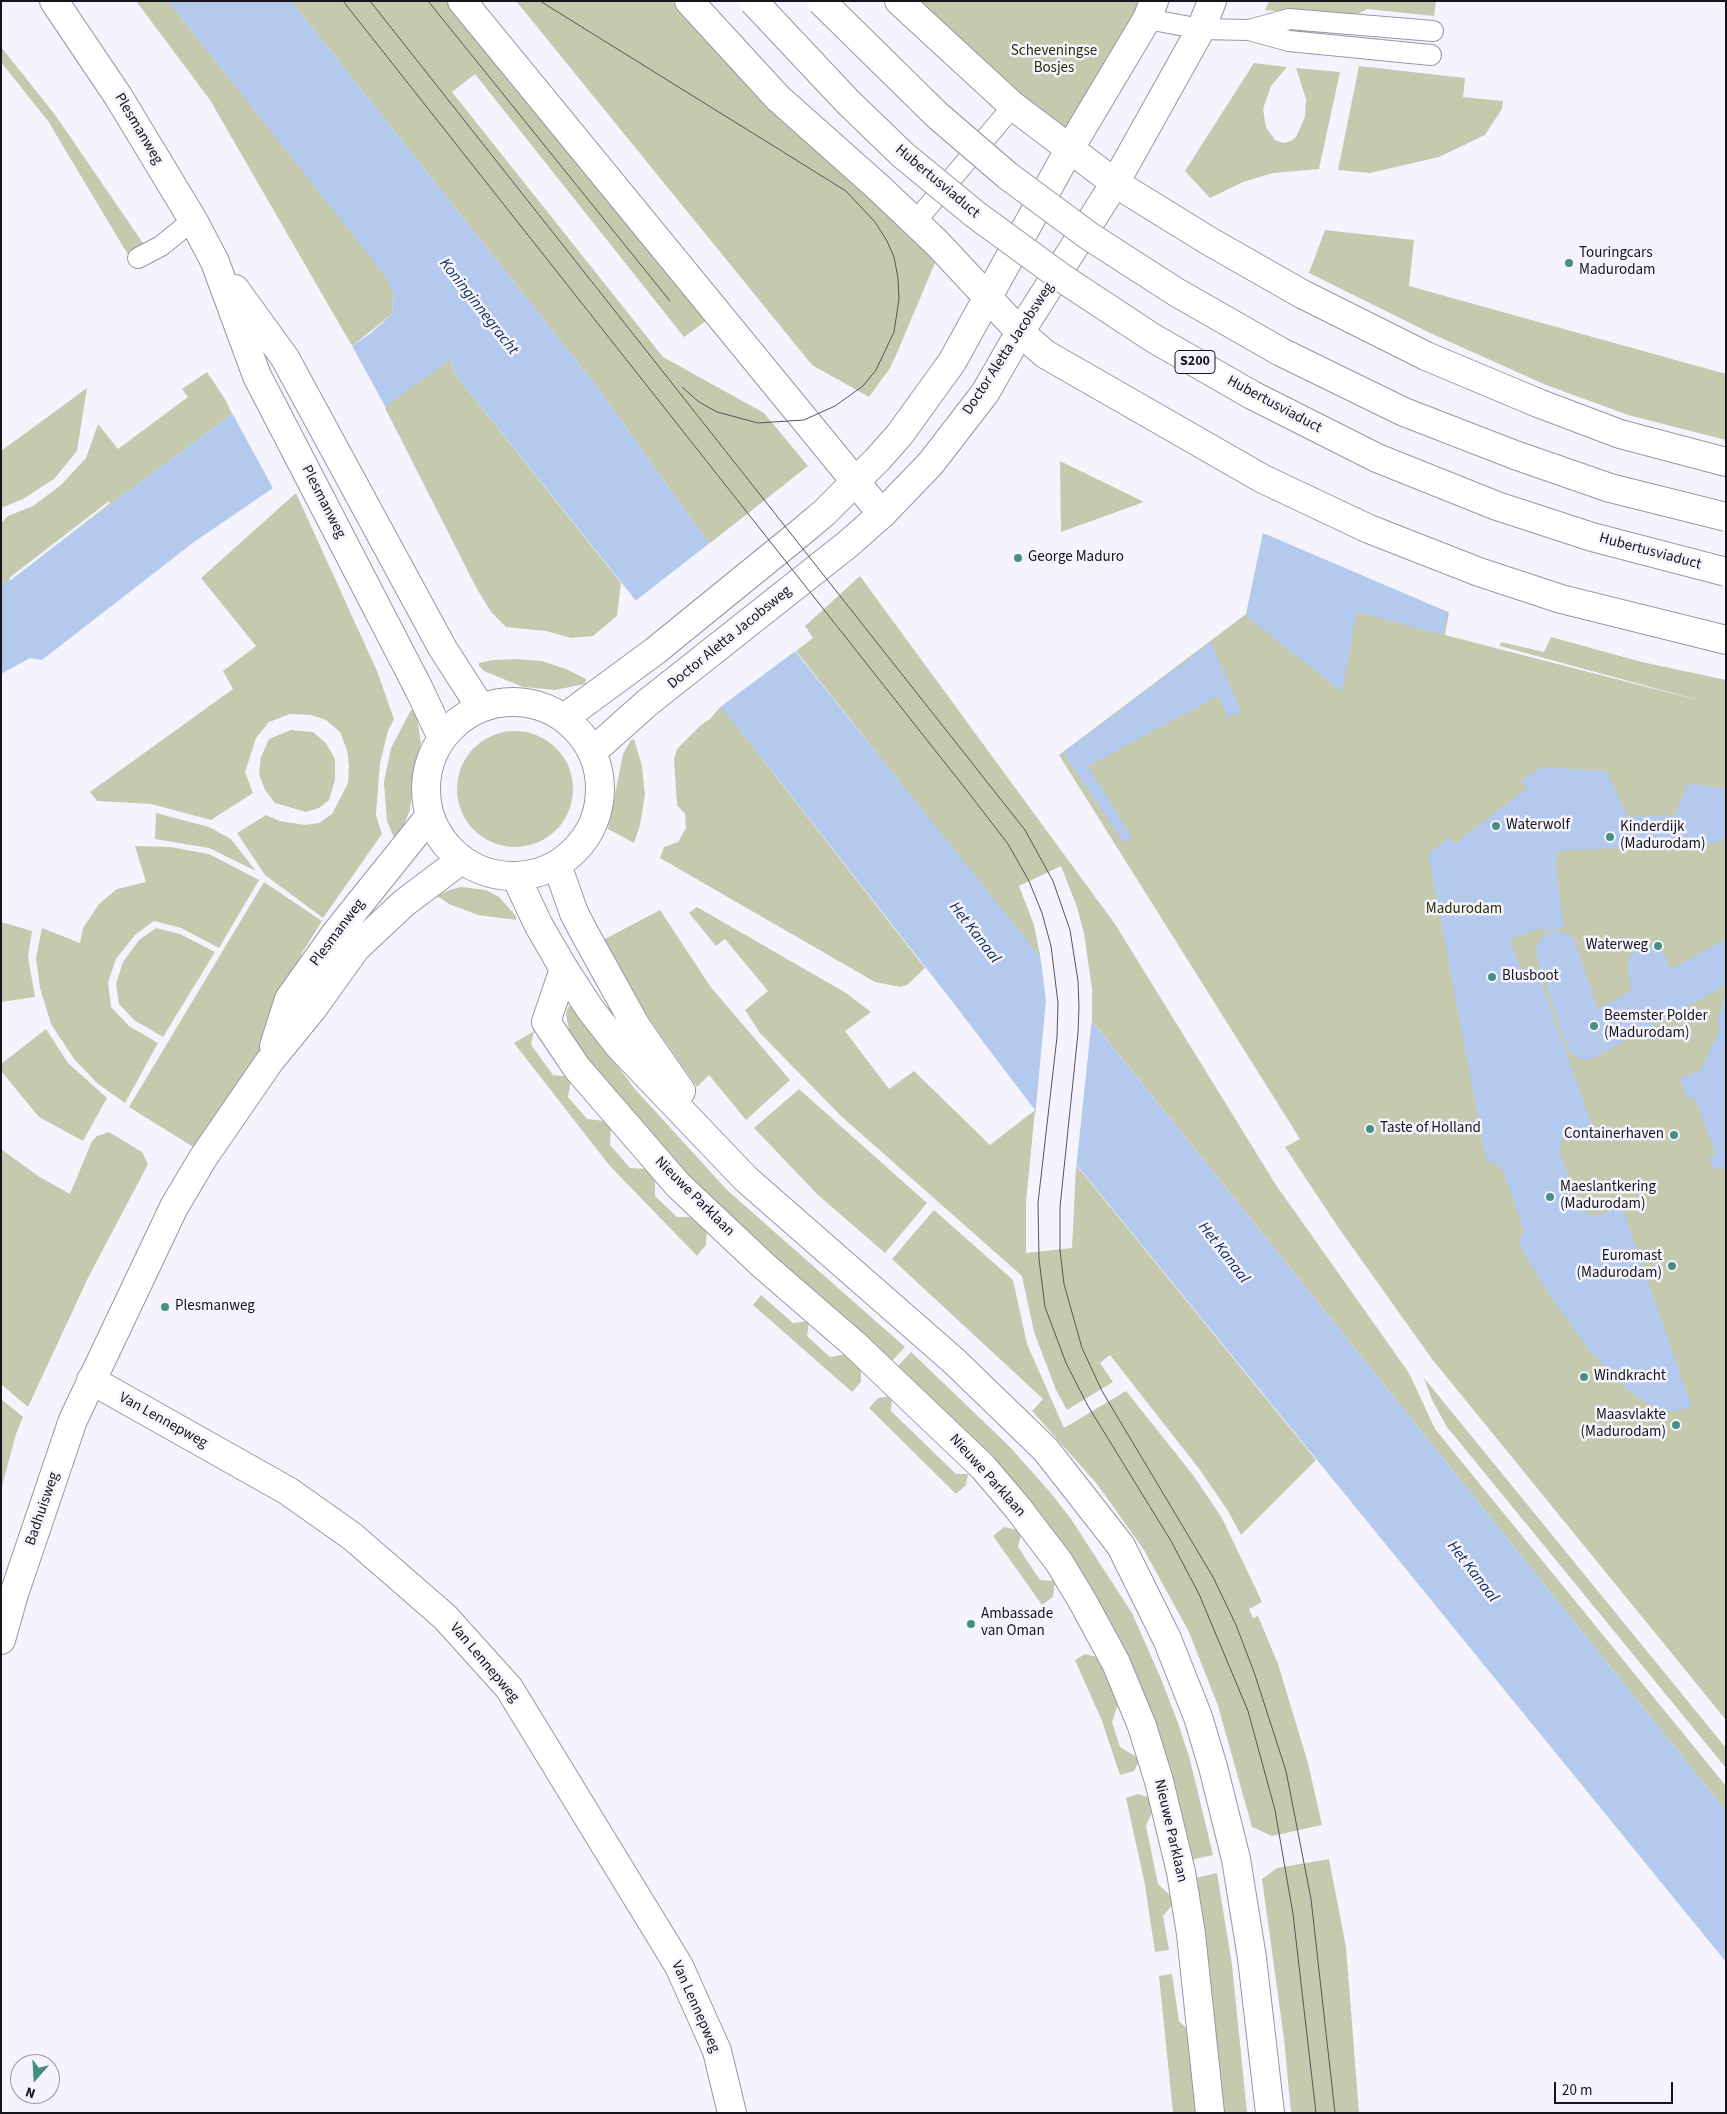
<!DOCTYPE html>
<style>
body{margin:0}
#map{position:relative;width:1727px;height:2114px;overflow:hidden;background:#f5f4fe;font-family:"Source Sans 3",sans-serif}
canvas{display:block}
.frame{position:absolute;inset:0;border:2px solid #161519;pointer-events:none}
.north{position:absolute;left:10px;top:2054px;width:50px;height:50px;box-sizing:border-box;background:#f5f4fe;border:1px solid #9c9ba2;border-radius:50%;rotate:199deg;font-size:14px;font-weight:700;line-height:20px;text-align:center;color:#161519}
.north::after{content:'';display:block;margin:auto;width:18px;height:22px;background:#498e84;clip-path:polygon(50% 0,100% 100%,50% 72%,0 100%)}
.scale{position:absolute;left:1554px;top:2082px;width:119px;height:22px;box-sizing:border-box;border:2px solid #161519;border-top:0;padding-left:6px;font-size:15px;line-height:18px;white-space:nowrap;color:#161519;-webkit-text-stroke:4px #f5f4fe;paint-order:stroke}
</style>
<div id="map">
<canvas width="1727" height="2114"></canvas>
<div class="frame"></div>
<div class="north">N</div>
<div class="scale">20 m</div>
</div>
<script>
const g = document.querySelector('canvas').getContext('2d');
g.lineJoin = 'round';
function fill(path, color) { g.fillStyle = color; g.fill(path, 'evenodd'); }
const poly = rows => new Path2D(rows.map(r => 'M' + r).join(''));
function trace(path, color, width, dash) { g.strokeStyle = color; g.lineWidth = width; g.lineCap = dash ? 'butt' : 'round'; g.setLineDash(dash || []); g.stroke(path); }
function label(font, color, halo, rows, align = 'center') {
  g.font = font + ' "Source Sans 3",sans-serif'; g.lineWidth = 5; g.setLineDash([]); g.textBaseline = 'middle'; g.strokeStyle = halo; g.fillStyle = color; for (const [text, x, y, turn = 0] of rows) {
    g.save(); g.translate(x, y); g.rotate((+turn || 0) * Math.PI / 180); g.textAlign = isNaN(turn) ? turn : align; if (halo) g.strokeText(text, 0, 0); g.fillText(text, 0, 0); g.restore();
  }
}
fill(poly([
 [136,1,168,1,387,277,394,293,392,314,352,346,210,100],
 [291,1,446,1,706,321,684,337,475,74,452,92,663,357,764,413,808,466,709,544,598,388],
 [516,1,671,1,718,35,937,258,897,353,890,368,869,397,812,365],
 [895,1,1154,1,1076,139],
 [1269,1,1436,1,1434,16,1367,9,1351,18,1265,10],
 [1,47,56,116,147,249,130,258,48,121,1,62],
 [1254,63,1287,67,1271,86,1263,109,1266,127,1275,140,1283,143,1291,141,1296,137,1305,117,1306,99,1296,68,1340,72,1319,169,1273,173,1243,182,1210,198,1185,171],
 [1359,66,1465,78,1463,97,1503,101,1502,109,1485,135,1439,157,1370,173,1338,170],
 [1325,230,1414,240,1409,286,1726,374,1726,440,1628,415,1546,385,1430,333,1309,273],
 [451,358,454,373,621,583,617,616,593,636,571,638,546,631,506,627,491,612,477,589,384,406],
 [207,372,225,399,232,414,1,586,1,523,8,516,33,506,61,485,86,458,98,424,118,449,188,397,182,389],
 [87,388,77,451,54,479,23,499,1,508,1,451],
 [1060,461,1144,502,1061,532],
 [296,493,377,671,394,719,388,731,380,763,376,815,382,834,323,918,265,875,237,833,266,815,280,821,305,825,319,823,332,814,348,783,349,765,347,750,340,732,326,720,311,715,290,714,269,722,256,738,245,772,253,793,211,820,151,804,97,801,90,792,233,689,223,671,256,646,201,578],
 [1263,534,1449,613,1445,635,1709,703,1500,646,1501,642,1544,652,1551,637,1642,662,1726,680,1726,1720,1432,1359,1338,1227,1285,1147,1300,1139,1059,755,1246,614],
 [860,576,1115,924,1276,1185,1409,1373,1435,1429,1726,1786,1726,1811,1092,1021,1092,989,1084,933,1077,907,1061,866,1019,886,1034,925,1041,960,796,651,813,638,805,626],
 [515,659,542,661,566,669,586,679,585,684,555,690,523,687,484,671,479,666,479,663,493,660],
 [721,706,925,968,907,985,900,987,875,982,660,858,664,847,678,842,686,828,685,814,677,805,674,759,677,749,701,725,710,719],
 [411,710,414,710,417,717,421,744,414,774,410,810,398,839,395,840,387,821,384,782,391,748],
 [291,730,313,732,326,743,335,759,335,780,329,800,319,808,306,812,275,803,265,790,259,774,261,757,269,739],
 '457 789a58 58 0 1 1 116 0a58 58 0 1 1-116 0Z',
 [634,739,642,766,645,795,640,825,634,843,608,829,623,754,631,740],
 [156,813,209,827,231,839,256,871,209,848,155,839],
 [135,846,170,847,209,854,259,880,219,948,181,928,154,921,135,935,116,959,108,982,111,1007,129,1026,158,1043,125,1103,98,1084,74,1059,51,1024,40,988,36,958,42,928,80,943,83,928,99,904,117,889,146,882],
 [264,882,322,921,302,953,267,1060,203,1153,129,1107],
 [461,887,486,890,499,897,516,916,516,920,478,915,449,904,437,896,449,890],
 [697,907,846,993,871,1012,845,1031,889,1089,914,1071,990,1145,1035,1110,1026,1202,1026,1253,1072,1248,1076,1165,1316,1460,1241,1535,1228,1511,1200,1470,1110,1355,1100,1363,1113,1382,1067,1410,1056,1390,1034,1332,1022,1276,841,1116,760,1033,745,1010,768,991,725,939,716,946,689,913],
 [660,910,710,986,790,1080,746,1120,709,1075,697,1087,635,998,603,940],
 [1,922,32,931,28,957,35,997,1,1002],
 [156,928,180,934,215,952,163,1037,134,1020,119,1004,116,984,123,962,139,940],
 [572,1005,634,1088,727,1190,905,1347,891,1362,733,1220,662,1149,605,1083,570,1036,566,1014,568,1007],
 [46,1029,68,1063,107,1098,83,1141,39,1117,1,1071,1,1064],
 [534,1031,531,1045,553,1075,570,1077,571,1080,568,1097,587,1119,605,1121,611,1128,610,1145,630,1168,648,1169,655,1176,655,1196,677,1217,695,1217,707,1227,706,1245,697,1256,609,1165,514,1043],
 [799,1089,927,1203,885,1253,817,1194,754,1128],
 [109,1132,142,1152,148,1164,88,1278,28,1407,1,1384,1,1149,38,1176,70,1194,92,1141,97,1136],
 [934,1210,1013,1280,1027,1344,1064,1428,1126,1391,1193,1475,1222,1518,1262,1602,1249,1609,1253,1618,1258,1616,1278,1664,1308,1763,1322,1825,1272,1836,1252,1827,1218,1706,1189,1632,1144,1550,1097,1484,1032,1411,1043,1399,892,1259],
 [761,1295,793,1323,809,1321,807,1336,830,1357,846,1354,861,1367,861,1382,852,1392,753,1305],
 [911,1352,1009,1446,1050,1492,1071,1519,1132,1613,1162,1681,1178,1723,1190,1760,1213,1855,1191,1860,1145,1700,897,1367],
 [1424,1378,1726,1748,1726,1768,1447,1427,1432,1400],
 [892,1396,891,1411,956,1474,968,1474,966,1485,956,1494,869,1408,878,1398],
 [1,1399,23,1417,16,1434,1,1490],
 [1004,1527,1022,1531,1018,1547,1040,1580,1055,1581,1053,1597,1042,1605,993,1536],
 [1085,1654,1101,1658,1119,1701,1112,1722,1120,1747,1140,1759,1134,1771,1120,1775,1102,1721,1075,1660],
 [1138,1794,1151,1798,1154,1808,1146,1826,1158,1884,1173,1898,1174,1903,1163,1916,1169,1950,1155,1952,1145,1885,1126,1798],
 [1329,1859,1346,1947,1359,2113,1291,2113,1284,2039,1262,1879,1277,1868],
 [1217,1873,1232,1965,1247,2113,1224,2113,1207,1960,1195,1878],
 [1172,1974,1179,2021,1191,2033,1198,2113,1173,2113,1159,1976]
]), '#c5caae');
fill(poly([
 [168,1,291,1,598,388,709,544,1726,1811,1726,1962,1036,1115,1035,1110,955,1005,768,766,454,373,451,359,273,488,194,542,42,660,30,658,1,674,1,586,232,414,352,346,371,333,392,314,394,293,386,277],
 [1263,533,1448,612,1443,635,1357,612,1342,692,1246,616],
 [1211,642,1241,711,1229,718,1218,696,1088,766,1132,837,1124,843,1063,753],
 [1541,767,1606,771,1628,817,1675,815,1688,783,1726,789,1726,835,1719,843,1557,851,1556,868,1564,927,1543,932,1541,928,1510,939,1521,970,1535,965,1593,1128,1563,1138,1559,1150,1581,1211,1595,1216,1622,1207,1692,1407,1675,1411,1657,1410,1629,1391,1589,1350,1553,1300,1527,1259,1519,1242,1524,1232,1502,1168,1486,1160,1428,853,1451,837,1455,844,1527,788,1521,781],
 [1726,992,1726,1176,1723,1168,1713,1169,1709,1157,1716,1154,1695,1098,1687,1099,1680,1078,1701,1070,1713,1044,1715,1043,1720,1027,1717,1022]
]), '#b3caee');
fill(poly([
 [351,344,386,408,274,490,231,411],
 [109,501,110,503,11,580,9,578],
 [711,542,798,649,719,708,634,602],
 [1040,954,1092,1018,1076,1169,1035,1118,1046,1000]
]), '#f5f4fe');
trace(poly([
 [1557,952,1586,1039,1726,962],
 [1648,967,1655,1002]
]), '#b3caee', 41);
const lane = poly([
 [1147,19,1201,29,1249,30,1289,41,1431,55],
 [1249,30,1289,19,1433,31],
 [915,222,1013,106],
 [138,258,161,246,193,220]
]);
const street = poly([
 [462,1,882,514],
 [1070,148,1147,19,1154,1],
 [1115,183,1201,29,1212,1],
 [564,969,546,1022,577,1068,678,1185,764,1266,854,1344,983,1467,1017,1507,1059,1562,1083,1602,1116,1663,1142,1726,1159,1781,1181,1872,1191,1934,1210,2113],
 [274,1046,289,999,336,933,429,817],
 [91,1380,288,1491,353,1537,445,1617,509,1688,679,1966,717,2051,732,2113],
 [1,1640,14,1594,73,1420,174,1207,203,1158,269,1062,313,1008,356,948,404,903,461,860]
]);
const secondary = poly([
 [54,1,118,96,193,220,215,262,257,376,419,689,442,738],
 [235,289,285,358,443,649,481,708],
 '426 789a87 87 0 1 1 174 0a87 87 0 1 1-174 0Z',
 [564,718,655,651,794,538,824,513,878,459,900,434,952,362,1070,148],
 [592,752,647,703,848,544,882,514,931,463,985,393,1020,332,1115,183],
 [557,865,574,913,585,934,636,1026,681,1091],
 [516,877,538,924,564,969,590,1009,619,1046,746,1179,954,1361,1046,1450,1121,1546,1167,1639,1198,1717,1213,1767,1236,1859,1252,1958,1270,2113]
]);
const primary = poly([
 [689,1,778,98,878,187,937,243,1020,332,1045,354,1263,479,1369,529,1479,572,1561,599,1726,640],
 [899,1,1013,106,1115,183,1209,241,1302,294,1426,356,1538,403,1620,434,1726,462]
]);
trace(lane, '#9897a2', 22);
trace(street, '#9897a2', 30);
trace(secondary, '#9897a2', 30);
trace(primary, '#9897a2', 30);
trace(lane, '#fff', 20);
trace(street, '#fff', 28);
trace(secondary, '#fff', 28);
trace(primary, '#fff', 28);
trace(poly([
 [343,1,968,792,1008,844,1029,881,1042,913,1051,946,1058,1003,1057,1037,1038,1203,1039,1259,1045,1307,1066,1363,1088,1406,1171,1541,1199,1594,1248,1711,1275,1810,1293,1914,1316,2113],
 [370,1,1025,830,1053,881,1070,930,1078,981,1079,1007,1078,1033,1060,1207,1060,1250,1064,1284,1082,1348,1102,1391,1213,1577,1236,1625,1254,1672,1286,1771,1311,1899,1335,2113],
 [428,1,670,301],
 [540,1,846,191,875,222,887,241,894,257,898,278,899,299,894,332,876,370,863,386,835,406,804,420,758,423,717,412,699,402,682,387]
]), '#55545a', 1);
const primaryBridge = poly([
 [753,1,848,102,903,155,976,215,1065,280,1153,338,1252,395,1377,458,1497,506,1592,537,1726,572],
 [821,1,937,115,1008,176,1089,236,1176,292,1281,352,1404,412,1515,455,1610,488,1726,517]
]);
trace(primaryBridge, '#9897a2', 30, []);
trace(primaryBridge, '#fff', 28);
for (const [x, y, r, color] of [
 [1569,263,5,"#498e84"],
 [1018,558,5,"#498e84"],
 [1496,826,5,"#498e84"],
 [1610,837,5,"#498e84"],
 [1658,946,5,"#498e84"],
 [1492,977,5,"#498e84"],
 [1594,1026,5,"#498e84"],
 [1370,1129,5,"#498e84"],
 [1674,1135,5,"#498e84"],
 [1550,1197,5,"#498e84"],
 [1672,1266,5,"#498e84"],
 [165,1307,5,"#498e84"],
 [1584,1377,5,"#498e84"],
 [1676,1425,5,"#498e84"],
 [971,1624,5,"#498e84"]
]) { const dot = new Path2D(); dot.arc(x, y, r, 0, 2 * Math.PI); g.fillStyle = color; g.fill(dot); trace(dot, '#f5f4fe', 2); }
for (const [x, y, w] of [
 [1195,362,40]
]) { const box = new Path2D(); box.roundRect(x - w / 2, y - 11.5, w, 23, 4); g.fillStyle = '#f5f4fe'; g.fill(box); trace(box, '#161519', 1); }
label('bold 14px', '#161519', null, [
 ["S200",1195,362]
]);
label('15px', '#2c2f00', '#f5f4fe', [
 ["Scheveningse",1054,52],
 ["Bosjes",1054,69],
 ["Madurodam",1464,910]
]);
label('15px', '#161519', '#f5f4fe', [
 ["Plesmanweg",138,129,59],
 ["Hubertusviaduct",937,182,40],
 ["Doctor Aletta Jacobsweg",1009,349,-57],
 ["Hubertusviaduct",1274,405,28],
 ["Plesmanweg",323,502,63],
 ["Hubertusviaduct",1650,552,15],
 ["Doctor Aletta Jacobsweg",730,638,-39],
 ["Plesmanweg",338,933,-53],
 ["Nieuwe Parklaan",694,1197,45],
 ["Van Lennepweg",163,1421,29],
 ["Nieuwe Parklaan",987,1476,48],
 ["Badhuisweg",43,1509,-71],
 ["Van Lennepweg",484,1663,50],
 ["Nieuwe Parklaan",1170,1831,77],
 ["Van Lennepweg",695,2007,66]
]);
label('15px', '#161519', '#f5f4fe', [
 ["Touringcars",1579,254],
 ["Madurodam",1579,271],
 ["George Maduro",1028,558],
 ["Waterwolf",1506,826],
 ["Kinderdijk",1620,828],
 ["(Madurodam)",1620,845],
 ["Waterweg",1648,946,"right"],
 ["Blusboot",1502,977],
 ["Beemster Polder",1604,1017],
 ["(Madurodam)",1604,1034],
 ["Taste of Holland",1380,1129],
 ["Containerhaven",1664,1135,"right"],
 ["Maeslantkering",1560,1188],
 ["(Madurodam)",1560,1205],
 ["Euromast",1662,1257,"right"],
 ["(Madurodam)",1662,1274,"right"],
 ["Plesmanweg",175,1307],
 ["Windkracht",1594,1377],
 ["Maasvlakte",1666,1416,"right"],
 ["(Madurodam)",1666,1433,"right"],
 ["Ambassade",981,1615],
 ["van Oman",981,1632]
], 'left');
label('italic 16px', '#0f2c58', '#f5f4fe', [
 ["Koninginnegracht",478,307,52],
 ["Het Kanaal",974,933,52],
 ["Het Kanaal",1223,1253,52],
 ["Het Kanaal",1472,1572,52]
]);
</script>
